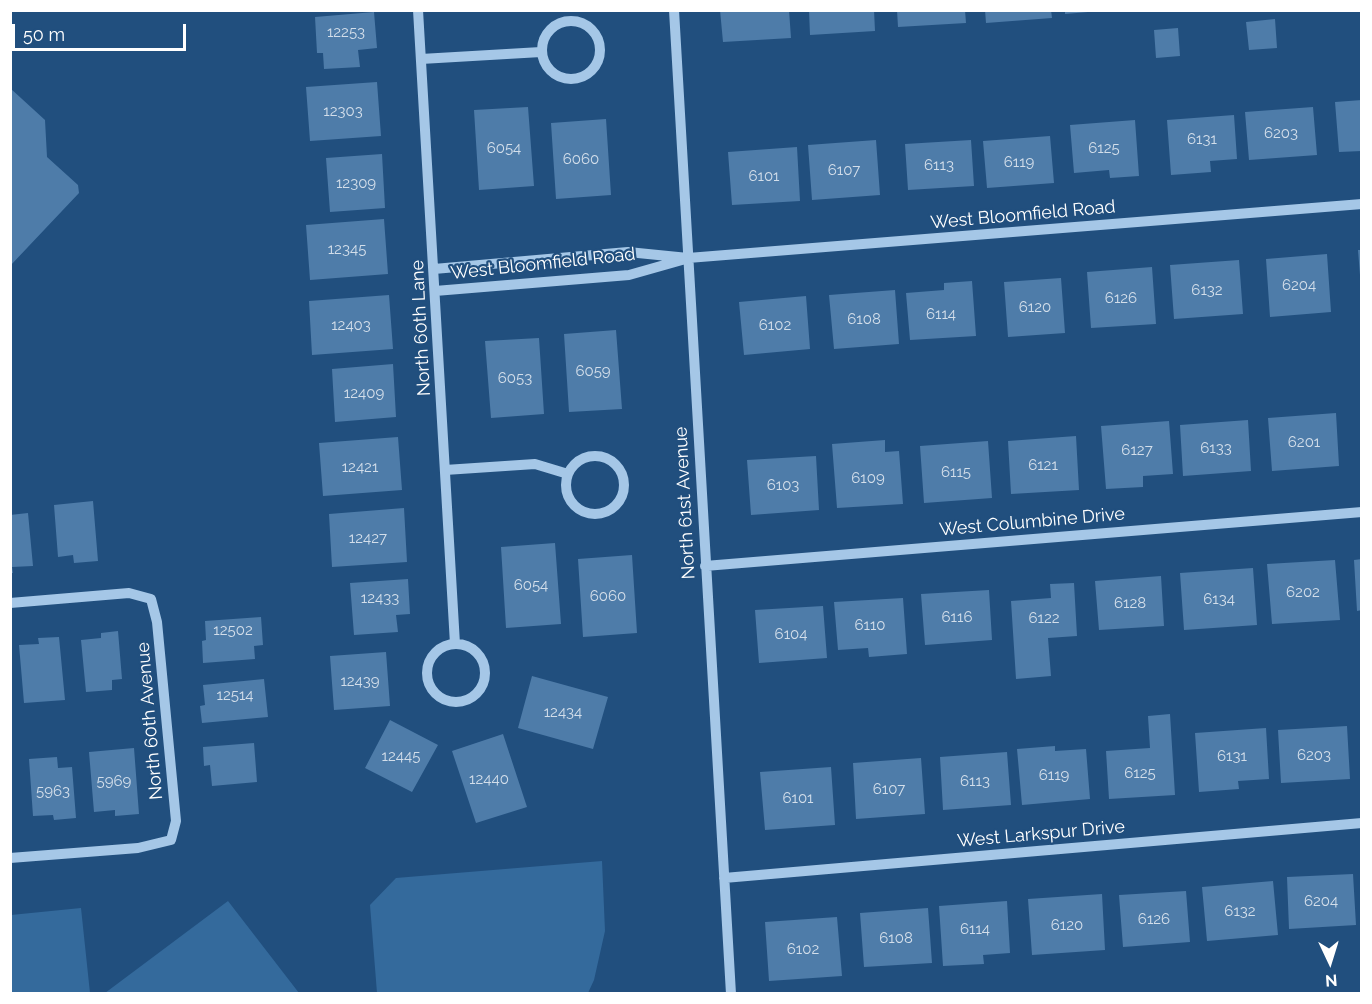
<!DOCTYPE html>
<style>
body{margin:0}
#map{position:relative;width:1372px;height:1004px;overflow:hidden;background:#214f7e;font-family:Raleway,sans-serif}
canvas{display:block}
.frame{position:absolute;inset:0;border:12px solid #fff;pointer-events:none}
.north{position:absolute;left:1300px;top:932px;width:60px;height:60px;-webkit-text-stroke:4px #214f7e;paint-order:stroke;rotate:176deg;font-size:16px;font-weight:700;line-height:24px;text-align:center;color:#fff}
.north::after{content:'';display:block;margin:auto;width:21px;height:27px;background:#fff;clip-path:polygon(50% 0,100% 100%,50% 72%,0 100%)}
.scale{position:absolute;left:12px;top:24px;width:174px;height:27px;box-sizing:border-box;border:3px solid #fff;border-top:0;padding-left:8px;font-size:18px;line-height:21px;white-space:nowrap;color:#fff;-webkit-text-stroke:4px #214f7e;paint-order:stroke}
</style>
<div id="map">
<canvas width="1372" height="1004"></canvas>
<div class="frame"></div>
<div class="north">N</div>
<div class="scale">50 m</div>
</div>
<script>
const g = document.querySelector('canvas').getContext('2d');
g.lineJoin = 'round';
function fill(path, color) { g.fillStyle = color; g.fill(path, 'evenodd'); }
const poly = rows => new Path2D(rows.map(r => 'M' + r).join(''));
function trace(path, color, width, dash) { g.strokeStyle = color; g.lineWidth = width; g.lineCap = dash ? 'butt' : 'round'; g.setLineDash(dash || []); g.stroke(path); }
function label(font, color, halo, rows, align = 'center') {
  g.font = font + ' Raleway,sans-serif'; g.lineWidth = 4.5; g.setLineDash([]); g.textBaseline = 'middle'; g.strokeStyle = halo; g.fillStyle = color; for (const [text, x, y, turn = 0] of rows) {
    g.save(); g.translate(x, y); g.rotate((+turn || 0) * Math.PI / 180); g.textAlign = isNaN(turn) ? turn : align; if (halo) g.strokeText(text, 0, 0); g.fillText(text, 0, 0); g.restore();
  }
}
fill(poly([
 [602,861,605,931,594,980,588,993,377,993,370,905,396,878],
 [228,901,299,993,105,993],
 [81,908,90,993,11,993,11,915]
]), '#346a9c');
fill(poly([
 [720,10,789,10,791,38,723,42],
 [809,10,874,10,875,31,810,35],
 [897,10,965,10,966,23,898,27],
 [985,10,1051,10,1052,18,986,23],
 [1065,10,1088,10,1088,12,1065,14],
 [374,12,377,48,358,50,360,67,324,69,323,53,317,53,315,17],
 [1275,19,1277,48,1249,50,1246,22],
 [1178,28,1180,56,1156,58,1154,30],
 [377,82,381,136,310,141,306,87],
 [10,88,45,120,47,157,78,185,79,193,10,266],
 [1362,100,1362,151,1339,152,1335,102],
 [528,107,534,186,479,190,474,110],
 [1313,107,1317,155,1249,160,1245,112],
 [1234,115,1237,159,1210,161,1211,172,1171,175,1167,120],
 [606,119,611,195,556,199,551,123],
 [1135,120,1139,176,1110,178,1109,170,1074,173,1070,125],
 [1050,136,1054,183,987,188,983,141],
 [876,140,880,195,812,200,808,145],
 [971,140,974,186,908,190,905,144],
 [797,147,800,201,732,205,728,152],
 [382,154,385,208,330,212,326,158],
 [384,219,388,274,310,280,306,225],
 [1358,250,1362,250,1362,275,1360,275],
 [1327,254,1331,312,1270,317,1266,259],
 [1239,260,1243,314,1174,319,1170,265],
 [1152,267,1156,324,1091,328,1087,272],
 [1061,278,1065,333,1008,337,1004,282],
 [972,281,976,336,910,340,906,293,944,290,944,283],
 [895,290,899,344,834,349,829,295],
 [389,295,393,349,312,355,309,301],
 [806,296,810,349,744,355,739,302],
 [616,330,622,409,569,412,564,334],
 [539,338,544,414,491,418,485,341],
 [393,364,396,417,335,422,332,369],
 [1336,413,1339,466,1272,471,1268,418],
 [1248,420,1251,471,1183,476,1180,425],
 [1169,421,1173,474,1143,476,1143,487,1106,489,1101,426],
 [1076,436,1079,490,1011,494,1008,441],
 [398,437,402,490,323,496,319,443],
 [885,440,885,452,899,451,903,504,837,508,832,444],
 [988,441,992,498,924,503,920,446],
 [816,456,819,510,751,515,747,460],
 [93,501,98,561,74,563,73,555,58,557,54,505],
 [404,508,407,562,332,567,329,514],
 [28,513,33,566,12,567,13,573,10,573,10,515],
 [555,543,561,624,506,628,501,547],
 [632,555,637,633,583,637,578,559],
 [1362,559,1362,610,1357,611,1354,560],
 [1335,560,1340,620,1272,624,1267,564],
 [1253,568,1257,625,1184,630,1180,573],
 [1161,576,1164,626,1099,630,1095,581],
 [408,579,410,614,396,615,398,632,354,635,350,583],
 [1074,583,1077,636,1048,638,1051,676,1016,679,1011,601,1051,598,1050,584],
 [989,590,992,640,925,645,921,594],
 [903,598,907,654,869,657,868,648,838,650,834,602],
 [823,606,827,658,759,663,755,610],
 [261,617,263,645,254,646,255,659,203,663,202,641,206,640,205,621],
 [118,631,122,679,112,680,112,690,86,692,81,640,101,638,101,633],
 [59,637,65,700,24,703,19,645,39,644,38,638],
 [386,652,390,706,334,710,330,656],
 [532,676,608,697,593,749,518,728],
 [264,679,268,717,202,723,200,706,205,705,203,685],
 [1170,714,1175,795,1109,799,1106,751,1150,748,1148,716],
 [390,720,438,745,412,792,365,768],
 [1347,726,1350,779,1281,783,1278,730],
 [1266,728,1269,779,1238,781,1239,789,1199,792,1195,733],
 [503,734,527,807,476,823,452,751],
 [254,743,257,782,212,786,210,765,204,766,203,747],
 [1055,746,1055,751,1086,749,1090,799,1022,805,1017,749],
 [134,748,139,814,115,816,115,810,94,812,89,752],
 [1007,752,1011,805,943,810,940,757],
 [57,757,58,768,72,767,76,818,54,820,53,815,33,816,29,759],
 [921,758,925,814,856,819,853,763],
 [831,767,835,825,765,830,760,772],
 [1353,874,1356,925,1289,929,1287,877],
 [1273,881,1278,935,1207,941,1202,887],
 [1186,891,1190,942,1123,947,1119,895],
 [1102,894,1105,950,1032,955,1028,899],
 [1007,901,1010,953,983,955,984,964,943,966,939,906],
 [928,908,932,963,864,967,860,913],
 [837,917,842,976,769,981,765,922]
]), '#4e7ca9');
trace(poly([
 [418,10,455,644],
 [674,10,731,994],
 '542 50a29 29 0 1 1 58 0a29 29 0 1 1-58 0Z',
 [421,59,541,52],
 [434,269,628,252,688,258,1362,204],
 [435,291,629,275,682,260],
 '566 485a29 29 0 1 1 58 0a29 29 0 1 1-58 0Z',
 [445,470,535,464,568,474],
 [705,566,1362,512],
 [10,603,129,593,151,599,157,622,176,821,171,840,138,848,10,858],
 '427 673a29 29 0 1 1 58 0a29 29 0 1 1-58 0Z',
 [724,878,1362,823]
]), '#a5c7e7', 10);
label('15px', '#d3deea', null, [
 ["12253",346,32],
 ["12303",343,111],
 ["6203",1281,133],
 ["6131",1202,139],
 ["6054",504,148],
 ["6125",1104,148],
 ["6060",581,159],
 ["6119",1019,162],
 ["6113",939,165],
 ["6107",844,170],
 ["6101",764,176],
 ["12309",356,183],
 ["12345",347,249],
 ["6204",1299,285],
 ["6132",1207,290],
 ["6126",1121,298],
 ["6120",1035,307],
 ["6114",941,314],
 ["6108",864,319],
 ["12403",351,325],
 ["6102",775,325],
 ["6059",593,371],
 ["6053",515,378],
 ["12409",364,393],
 ["6201",1304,442],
 ["6133",1216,448],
 ["6127",1137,450],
 ["6121",1043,465],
 ["12421",360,467],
 ["6115",956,472],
 ["6109",868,478],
 ["6103",783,485],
 ["12427",368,538],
 ["6054",531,585],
 ["6202",1303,592],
 ["6060",608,596],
 ["12433",380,598],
 ["6134",1219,599],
 ["6128",1130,603],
 ["6116",957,617],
 ["6122",1044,618],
 ["6110",870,625],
 ["12502",233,630],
 ["6104",791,634],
 ["12439",360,681],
 ["12514",235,695],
 ["12434",563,712],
 ["6203",1314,755],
 ["12445",401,756],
 ["6131",1232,756],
 ["6125",1140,773],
 ["6119",1054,775],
 ["12440",489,779],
 ["5969",114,781],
 ["6113",975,781],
 ["6107",889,789],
 ["5963",53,791],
 ["6101",798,798],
 ["6204",1321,901],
 ["6132",1240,911],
 ["6126",1154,919],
 ["6120",1067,925],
 ["6114",975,929],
 ["6108",896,938],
 ["6102",803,949]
]);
label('18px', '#fff', '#214f7e', [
 ["West Bloomfield Road",1023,215,-5],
 ["West Bloomfield Road",543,264,-6],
 ["North 60th Lane",421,328,-93],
 ["North 61st Avenue",685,503,-93],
 ["West Columbine Drive",1032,522,-5],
 ["North 60th Avenue",150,721,-95],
 ["West Larkspur Drive",1041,834,-5]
]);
</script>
